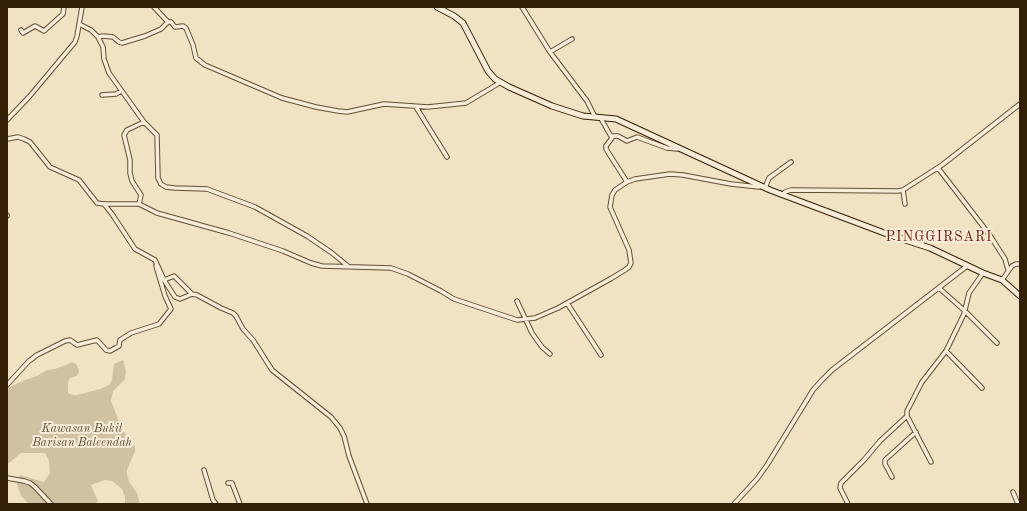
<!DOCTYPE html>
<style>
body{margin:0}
#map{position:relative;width:1027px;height:511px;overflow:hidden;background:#f1e2c3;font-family:"Old Standard TT",serif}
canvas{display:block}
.frame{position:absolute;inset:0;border:8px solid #321f05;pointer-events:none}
</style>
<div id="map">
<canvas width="1027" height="511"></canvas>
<div class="frame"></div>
</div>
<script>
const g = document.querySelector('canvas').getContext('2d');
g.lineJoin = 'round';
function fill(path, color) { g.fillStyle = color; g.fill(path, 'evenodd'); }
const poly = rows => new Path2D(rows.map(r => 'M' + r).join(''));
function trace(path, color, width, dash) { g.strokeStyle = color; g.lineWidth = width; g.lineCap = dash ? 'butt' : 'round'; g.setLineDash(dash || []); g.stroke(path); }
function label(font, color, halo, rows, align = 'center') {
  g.font = font + ' "Old Standard TT",serif'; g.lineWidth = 4; g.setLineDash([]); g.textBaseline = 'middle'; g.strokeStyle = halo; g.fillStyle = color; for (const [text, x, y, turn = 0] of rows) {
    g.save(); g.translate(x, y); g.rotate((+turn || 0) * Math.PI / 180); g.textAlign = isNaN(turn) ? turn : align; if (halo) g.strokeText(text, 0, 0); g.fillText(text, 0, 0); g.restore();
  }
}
fill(poly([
 [123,360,126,371,125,379,113,391,111,401,122,429,135,447,135,451,127,470,127,474,129,482,137,493,140,504,125,504,125,497,122,489,112,481,105,480,91,485,98,501,95,504,29,504,21,496,17,484,20,475,44,482,50,473,49,461,45,453,21,453,9,463,7,463,7,391,10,387,25,380,37,376,47,370,55,369,73,362,77,365,79,372,77,376,70,378,68,382,68,393,73,395,77,395,100,389,109,385,112,380,114,364]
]), '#d1c1a3');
const street = poly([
 [154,7,168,22,171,22,175,27,183,26,186,28,193,45,196,58,205,65,282,98,316,107,338,111,347,112,384,104,428,107,466,103,501,82],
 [522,7,550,52,587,101,595,117],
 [79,24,91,30,98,37,103,47,104,59,109,73,144,122,157,135,158,178,161,184,166,187,175,188,207,189,255,207,307,236,332,253,349,267],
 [21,30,23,33,35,26,44,31,63,14,64,7],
 [98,37,103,36,113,37,119,42,122,43,145,36,161,29,168,22],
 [550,52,572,39],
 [102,95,116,94,121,91],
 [416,107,447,157],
 [600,117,612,138,606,146,606,149,627,182],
 [7,120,29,97,75,42,77,36,82,7],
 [611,136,618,136,627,141,637,137,667,148,677,149],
 [7,139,18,137,24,139,30,142,50,167,79,180,97,203,104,204,139,204,157,213,229,233,283,251,311,263,322,266,391,268,408,274,441,291,454,299,517,320,535,318,558,308,612,278,625,270,629,267,631,263,629,250,610,207,612,195,615,190,627,182,635,179,670,174,683,175,731,184,759,187],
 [938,168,989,234,1005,259,1008,270],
 [765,188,769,178,791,162],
 [903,190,905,204],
 [782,195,785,192,791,190,898,191,903,190,942,165,1020,104],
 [104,204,112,214,135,249,155,260,164,280,175,297,180,299,192,294,197,295,221,308,233,313,236,316,243,329,253,340,272,370,331,417,340,428,344,436,349,456,367,504],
 [139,204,141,195,132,181,130,173,130,160,124,135,127,130,144,122],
 [7,215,7,216],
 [164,280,174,276,192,294],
 [1002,280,1012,266,1016,264,1020,264],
 [939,288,965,311,997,343],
 [517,301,532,333,542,347,550,354],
 [567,303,601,355],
 [946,351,982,388],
 [7,385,29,361,37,355,65,341,70,340,77,345,97,340,106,350,110,351,119,346,120,340,131,333,159,324,171,309,165,296,156,266],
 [931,462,907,416,907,411,922,382,946,351,964,314,969,293,983,273],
 [204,470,213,500,216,504],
 [892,477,885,464,885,460,916,432],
 [7,478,24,481,30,483,35,487,51,504],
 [228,483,232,483,240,504],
 [1013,492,1018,504],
 [734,504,757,479,767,465,813,390,822,380,832,370,967,266],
 [848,504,840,488,841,483,864,460,880,441,907,416]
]);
const secondary = poly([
 [437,7,454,16,463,23,488,71,495,79,509,87,552,106,583,116,616,119,770,190,887,234,930,248,983,273,1002,280,1020,296]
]);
trace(street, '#625034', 5.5);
trace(secondary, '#321f05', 7);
trace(street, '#f6ecd8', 3.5);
trace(secondary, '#f6ecd8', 5);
label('italic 12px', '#625034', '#f6ecd8', [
 ["Kawasan Bukit",82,429],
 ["Barisan Baleendah",82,443]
]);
g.letterSpacing = '1px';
label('14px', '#7a1f14', '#f6ecd8', [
 ["PINGGIRSARI",939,237]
]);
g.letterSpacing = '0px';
</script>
